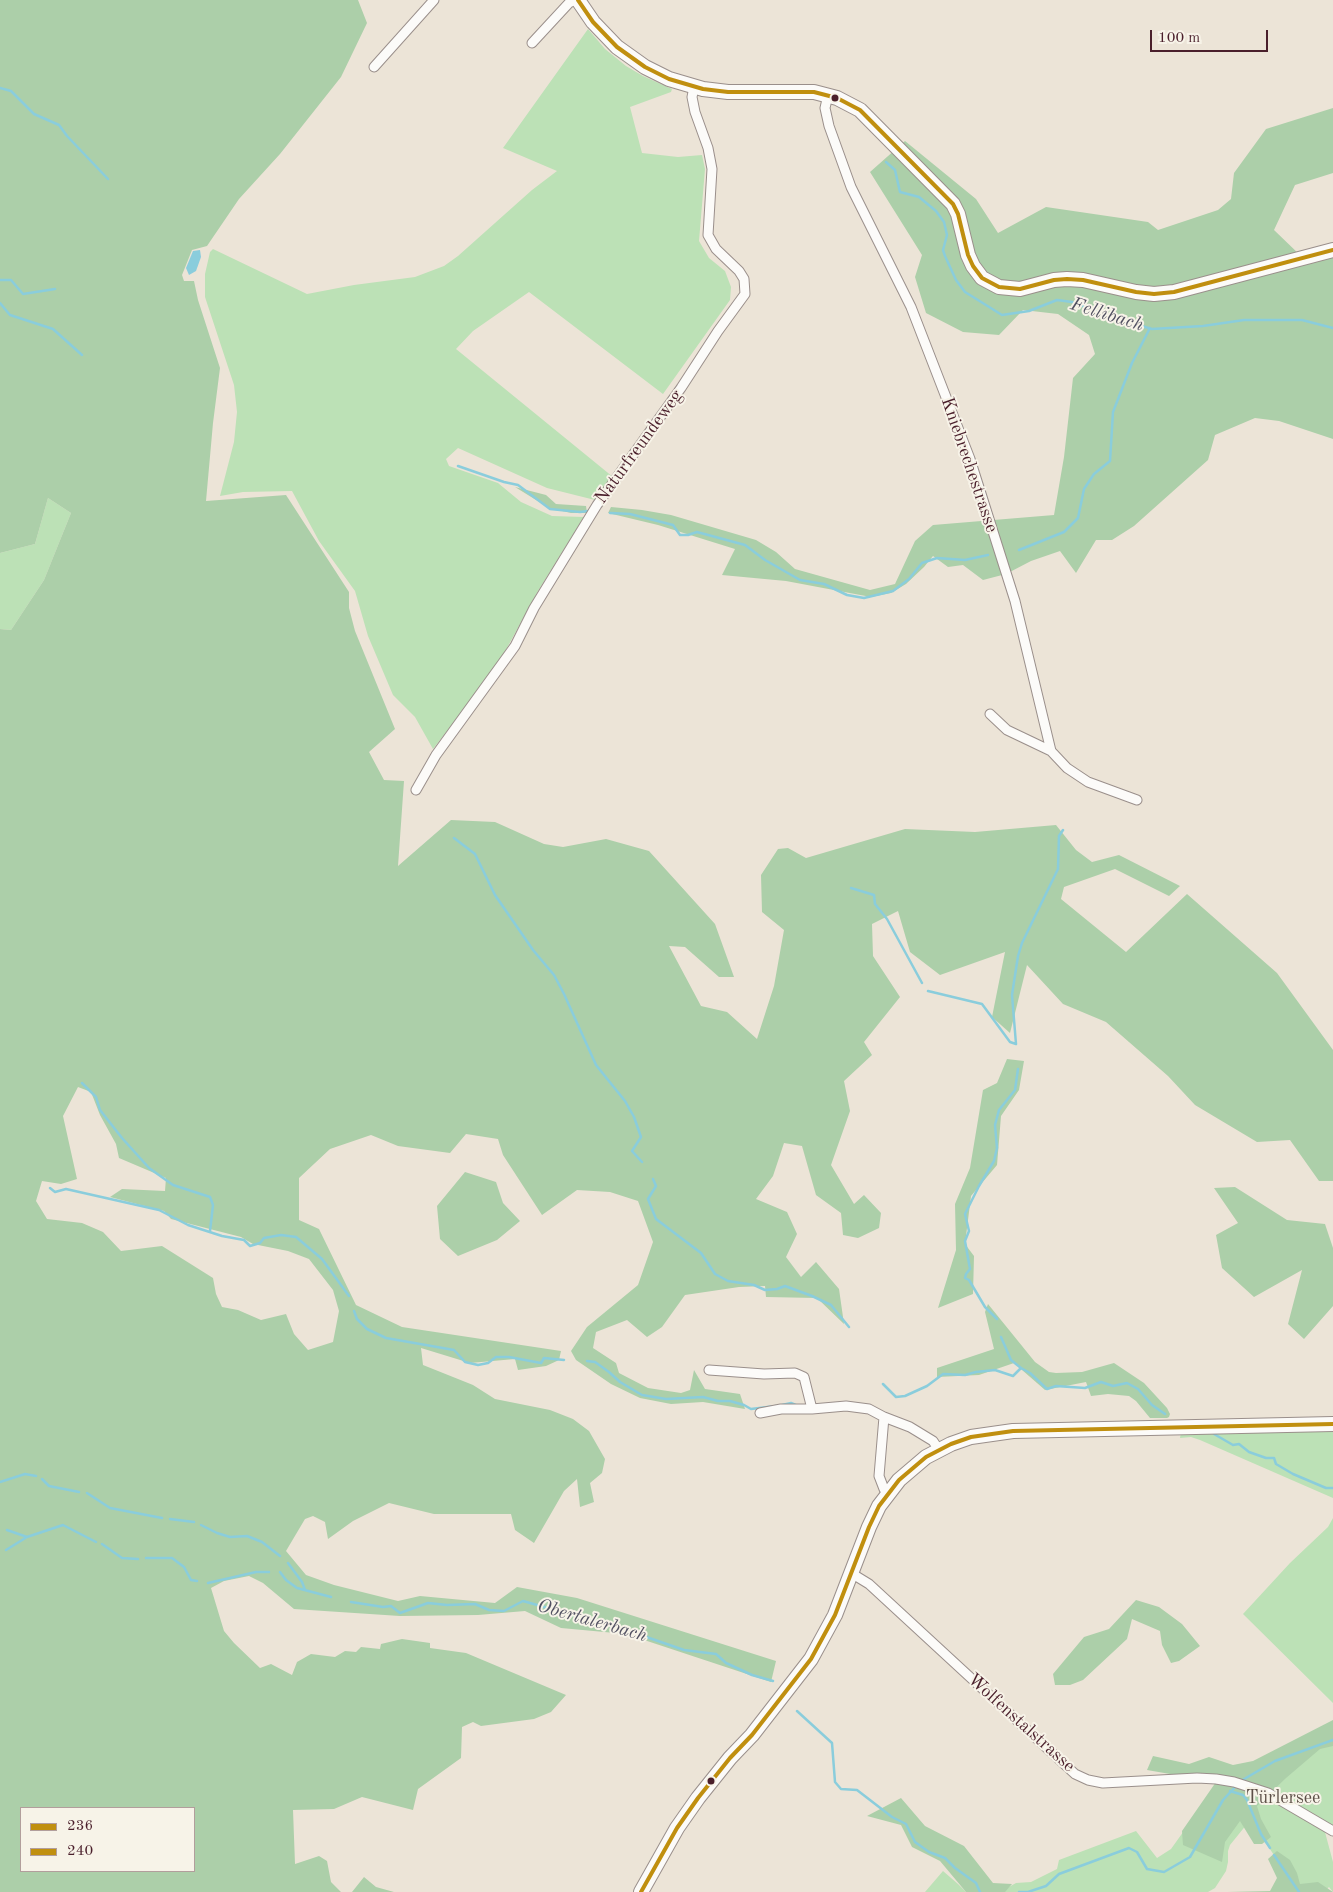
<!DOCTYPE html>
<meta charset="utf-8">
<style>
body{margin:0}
#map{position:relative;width:1333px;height:1892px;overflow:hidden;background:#ece4d7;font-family:"Old Standard TT",serif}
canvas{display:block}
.legend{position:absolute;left:20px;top:1807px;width:175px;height:65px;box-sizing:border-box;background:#f7f3e8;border:1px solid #b29e9c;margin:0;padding:6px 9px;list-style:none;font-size:15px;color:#4a1f2b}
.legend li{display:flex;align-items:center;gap:10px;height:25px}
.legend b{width:25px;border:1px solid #b29e9c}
.scale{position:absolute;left:1150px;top:30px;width:118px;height:22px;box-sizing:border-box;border:2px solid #4a1f2b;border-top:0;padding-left:6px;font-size:15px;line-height:18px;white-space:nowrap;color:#4a1f2b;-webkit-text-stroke:4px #f7f3e8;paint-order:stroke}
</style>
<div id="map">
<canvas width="1333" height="1892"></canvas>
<ul class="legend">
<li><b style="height:6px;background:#c08f0f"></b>236</li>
<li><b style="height:6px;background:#c08f0f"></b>240</li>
</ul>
<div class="scale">100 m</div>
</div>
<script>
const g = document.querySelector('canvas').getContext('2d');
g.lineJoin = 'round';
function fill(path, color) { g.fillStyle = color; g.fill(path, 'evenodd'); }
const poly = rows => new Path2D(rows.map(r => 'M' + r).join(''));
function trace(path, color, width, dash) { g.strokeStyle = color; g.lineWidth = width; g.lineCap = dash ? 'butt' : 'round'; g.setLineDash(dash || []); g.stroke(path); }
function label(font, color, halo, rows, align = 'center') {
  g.font = font + ' "Old Standard TT",serif'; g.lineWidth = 4; g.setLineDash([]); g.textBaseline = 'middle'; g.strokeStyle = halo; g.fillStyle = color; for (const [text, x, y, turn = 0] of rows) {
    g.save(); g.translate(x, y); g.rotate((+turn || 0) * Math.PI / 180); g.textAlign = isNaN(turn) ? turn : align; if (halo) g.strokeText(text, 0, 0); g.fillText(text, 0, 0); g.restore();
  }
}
fill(poly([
 [588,29,605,49,626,66,643,76,672,89,671,92,630,107,642,153,678,157,702,155,705,169,699,241,709,258,725,271,731,287,730,300,663,394,529,292,473,331,456,349,613,477,595,500,547,488,458,448,446,459,449,466,498,483,521,502,552,516,584,517,538,591,496,668,433,749,415,717,393,695,368,636,355,591,319,541,292,491,243,492,220,496,234,442,237,412,234,385,205,297,205,274,210,252,213,249,307,294,354,285,415,277,444,266,458,256,532,190,557,171,503,148],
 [48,498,71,513,44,580,11,630,0,629,0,553,35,544],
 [1333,1428,1333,1498,1200,1440,1191,1437,1180,1438,1181,1432],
 [1333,1518,1333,1703,1243,1614,1290,1563,1328,1527],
 [1333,1723,1333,1827,1322,1821,1333,1862,1333,1892,1329,1887,1324,1892,1298,1892,1268,1846,1247,1824,1230,1845,1228,1851,1228,1862,1226,1871,1215,1888,1208,1892,1000,1892,1016,1883,1031,1882,1057,1869,1059,1860,1136,1831,1157,1858,1171,1849,1196,1814],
 [943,1871,958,1884,966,1892,925,1892]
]), '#bce1b6');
fill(poly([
 [0,0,358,0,367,23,341,77,280,154,239,199,207,246,192,250,182,275,184,281,194,281,198,300,220,368,213,423,206,501,286,495,349,592,349,608,355,631,395,729,369,752,384,780,404,781,398,866,451,820,495,822,544,844,563,847,606,839,649,851,715,924,734,977,719,977,685,947,669,946,701,1006,727,1012,757,1039,774,986,784,930,762,912,761,875,778,849,788,848,806,858,905,829,975,832,1056,825,1076,850,1092,862,1119,855,1180,886,1169,896,1115,869,1064,887,1061,899,1126,952,1187,894,1277,973,1333,1050,1333,1181,1319,1181,1290,1140,1257,1142,1195,1105,1168,1076,1106,1022,1063,1004,1027,965,1010,1033,992,1017,1005,952,940,975,910,952,898,911,872,924,873,956,900,997,864,1042,872,1055,844,1081,850,1111,831,1165,854,1204,864,1195,881,1213,879,1228,858,1238,843,1235,841,1213,816,1195,802,1146,784,1143,773,1176,756,1199,787,1212,797,1234,786,1257,801,1277,816,1262,839,1289,844,1324,817,1298,766,1297,765,1286,739,1287,685,1295,662,1327,647,1337,627,1320,596,1332,593,1348,616,1363,619,1373,648,1388,681,1393,690,1390,694,1370,705,1389,740,1394,745,1409,703,1402,671,1404,640,1398,611,1384,576,1360,571,1351,587,1327,638,1285,653,1242,638,1201,610,1192,577,1190,542,1215,503,1155,498,1139,466,1134,450,1153,398,1146,371,1135,330,1149,299,1178,299,1220,319,1229,356,1305,402,1327,561,1351,559,1360,546,1366,518,1370,515,1359,470,1363,421,1348,423,1365,473,1385,495,1399,550,1410,573,1419,589,1431,605,1459,602,1473,590,1483,594,1502,580,1507,577,1479,564,1491,534,1543,515,1530,511,1514,434,1514,389,1503,353,1521,328,1539,325,1522,313,1516,305,1519,286,1551,306,1575,334,1585,398,1601,420,1596,495,1603,517,1587,577,1598,776,1661,771,1682,626,1634,561,1628,525,1611,478,1615,400,1616,294,1609,263,1583,249,1576,224,1581,211,1588,224,1631,234,1643,260,1668,271,1664,292,1675,297,1662,311,1654,335,1657,345,1651,356,1652,361,1647,380,1649,381,1644,402,1639,430,1643,430,1648,466,1653,566,1695,551,1712,534,1719,481,1726,473,1722,462,1727,461,1758,418,1789,413,1810,362,1797,334,1809,293,1810,295,1864,319,1856,327,1861,331,1882,341,1892,0,1892,0,629,11,630,44,580,71,513,48,498,35,544,0,553],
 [78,1087,91,1092,100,1115,116,1144,119,1158,166,1178,165,1191,122,1189,110,1197,164,1211,171,1219,241,1237,253,1244,288,1251,309,1259,333,1290,339,1311,333,1342,308,1350,294,1334,286,1314,261,1320,238,1310,222,1307,216,1294,213,1278,162,1246,121,1251,103,1232,82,1223,47,1219,36,1201,42,1181,61,1184,77,1179,63,1116],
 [21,1808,194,1808,194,1871,21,1871],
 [1333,108,1333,173,1295,185,1274,230,1301,256,1333,247,1333,439,1279,421,1255,418,1215,435,1208,460,1134,526,1112,540,1096,540,1076,573,1060,551,1031,561,1006,574,983,580,963,565,948,567,933,556,924,567,906,584,891,593,871,597,786,581,722,575,735,549,658,525,608,513,611,507,642,510,671,515,756,540,776,552,795,569,870,590,895,584,915,541,933,525,1054,515,1064,457,1073,378,1095,354,1089,335,1058,314,1023,310,999,335,963,332,926,313,915,277,922,255,870,172,905,141,976,199,998,233,1046,207,1148,222,1158,230,1218,210,1231,199,1234,173,1266,129],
 [515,487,546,495,556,504,586,506,587,513,571,513,549,508],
 [1007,1059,1024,1061,1019,1090,1001,1116,997,1165,971,1196,965,1244,974,1256,973,1294,938,1308,956,1250,955,1204,970,1168,983,1090,997,1083],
 [465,1172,496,1182,503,1203,520,1221,497,1240,458,1256,440,1239,437,1206],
 [1235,1187,1287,1220,1325,1224,1333,1248,1333,1306,1304,1339,1288,1324,1302,1270,1254,1297,1222,1268,1216,1235,1238,1223,1214,1188],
 [988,1304,1035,1362,1049,1372,1056,1373,1082,1372,1114,1363,1144,1383,1167,1408,1170,1414,1169,1417,1167,1418,1150,1418,1136,1401,1129,1396,1108,1394,1091,1396,1086,1382,1045,1390,1014,1363,979,1375,937,1377,937,1368,994,1349,985,1312],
 [1136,1600,1159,1607,1182,1624,1200,1646,1179,1661,1171,1663,1162,1645,1160,1631,1132,1619,1127,1639,1083,1680,1070,1685,1055,1685,1053,1674,1084,1637,1109,1629],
 [1333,1720,1333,1746,1320,1749,1286,1778,1257,1806,1261,1819,1271,1837,1262,1844,1254,1844,1240,1821,1225,1842,1222,1862,1183,1845,1182,1831,1216,1782,1147,1770,1153,1756,1189,1764,1209,1757,1233,1765,1253,1761],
 [901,1798,925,1826,964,1846,993,1883,1012,1884,1005,1892,966,1892,940,1861,912,1847,901,1825,867,1816],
 [1277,1851,1290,1860,1297,1873,1300,1884,1318,1882,1333,1892,1227,1892,1270,1891,1277,1878,1268,1859],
 [364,1877,376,1887,394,1892,352,1892]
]), '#accfa9');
fill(poly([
 [200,250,201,257,196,271,189,275,186,268,193,251]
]), '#8acddc');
trace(poly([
 [0,88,11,91,34,114,59,125,67,136,108,179],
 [886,162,895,170,900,192,919,197,936,211,944,222,947,235,943,250,945,256,956,280,965,292,1002,315,1029,311,1057,300,1072,302,1118,319,1152,329,1203,326,1244,320,1302,320,1333,328],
 [0,280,11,280,23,294,55,289],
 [0,303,10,315,53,329,82,355],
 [458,466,504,482,518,485,550,509,580,512,588,511],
 [610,513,630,514,673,525,680,535,688,535,697,532,745,545,765,560,800,580,824,584,847,595,864,598,893,591,909,579,922,563,937,558,965,560,988,555],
 [1019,550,1064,532,1078,518,1084,489,1094,474,1110,461,1113,412,1132,363,1150,328],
 [454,838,475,854,495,895,533,950,554,975,564,994,596,1065,625,1101,634,1117,641,1137,632,1151,642,1162],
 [851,888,874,895,875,904,887,919,922,983],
 [928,991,982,1004,1010,1042,1016,1044],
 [1016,1044,1012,995,1018,956,1022,943,1058,869,1059,836,1063,830],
 [82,1083,96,1097,100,1110,122,1138,149,1168,173,1185,210,1197,213,1205,210,1231],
 [653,1179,656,1186,648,1199,656,1219,701,1253,715,1274,728,1281,754,1285,765,1290,777,1289,785,1286,812,1296,831,1305,849,1327],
 [50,1188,55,1192,66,1189,159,1210,188,1225,222,1236,244,1240,250,1246,260,1243,264,1238,281,1235,296,1237,322,1259,349,1296],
 [354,1311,357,1319,367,1329,386,1338,454,1350,465,1362,478,1365,488,1363,496,1357,509,1357,541,1363,544,1358,564,1360],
 [997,1319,985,1307,969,1280,965,1278,966,1274,970,1269,965,1241,969,1231,965,1214,979,1186,994,1161,997,1148,995,1125,999,1110,1015,1090,1018,1069],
 [1001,1337,1011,1360,1021,1368],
 [587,1361,595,1362,609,1372,620,1382,642,1395,666,1399,703,1397,718,1401,730,1401,744,1405,751,1409,776,1406],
 [883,1384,896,1397,905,1396,927,1386,943,1374,965,1375,976,1372,995,1370,1013,1376,1021,1368,1030,1373,1047,1389,1056,1386,1085,1388,1101,1382,1113,1386,1127,1383,1138,1389,1152,1405,1165,1414],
 [782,1405,791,1403,798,1406],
 [1214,1434,1233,1445,1239,1444,1249,1452,1266,1458,1274,1458,1276,1464,1293,1474,1326,1488,1333,1488],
 [42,1479,49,1486,79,1492],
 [0,1482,25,1474,36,1476],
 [87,1493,110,1508,162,1518],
 [170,1519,194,1522],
 [201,1525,217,1533,230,1537,247,1536,262,1542,280,1556],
 [7,1530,27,1537],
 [102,1544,122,1558,138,1559],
 [6,1550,27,1537,63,1525,96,1542],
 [146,1558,172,1558,184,1567,191,1580,197,1581],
 [288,1563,302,1582,305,1590],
 [280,1572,286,1580,297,1588,331,1597],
 [208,1583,256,1572,269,1572],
 [351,1602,383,1607,391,1606,400,1613,428,1603,447,1605,475,1604,489,1610,504,1611,523,1601,629,1631,684,1650,716,1654,726,1663,752,1675,773,1681],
 [797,1711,832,1743,835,1782,841,1789,857,1790,892,1817,906,1824,915,1842,929,1852,945,1858,955,1868,976,1883,980,1892],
 [1239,1782,1275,1761,1333,1740],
 [1230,1791,1243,1795,1247,1800,1261,1834,1270,1848],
 [1274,1855,1299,1892],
 [1019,1892,1028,1892,1046,1886,1059,1874,1129,1848,1137,1852,1147,1869,1164,1872,1190,1857,1223,1800,1236,1786]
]), '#8acddc', 2.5);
const street = poly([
 [532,43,569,3,575,0],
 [374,67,434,0],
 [828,95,825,108,829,126,851,187,911,307,970,459,1015,601,1051,751,1067,768,1088,782,1137,800],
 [990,714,1007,730,1051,751],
 [416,790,436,755,515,646,534,608,597,505,681,388,718,331,745,294,744,279,739,271,716,249,708,235,712,169,708,148,695,112,692,97,694,87],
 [709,1370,764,1374,795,1373,804,1377,812,1409],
 [760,1413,781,1409,812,1409,846,1406,869,1409,884,1417,910,1427,933,1441,939,1450],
 [884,1417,879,1476,884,1489,888,1493],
 [851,1573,869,1584,1075,1774,1088,1780,1103,1783,1197,1778,1216,1779,1234,1782,1268,1793,1333,1831]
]);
const secondary = poly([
 [578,0,593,22,617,47,645,67,669,79,703,89,728,92,814,92,837,98,860,110,953,204,958,214,968,255,973,266,982,278,999,287,1020,289,1054,280,1067,279,1083,280,1136,292,1154,294,1174,292,1333,250],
 [641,1892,677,1828,698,1798,730,1758,752,1735,811,1659,835,1615,869,1527,879,1506,899,1480,926,1457,951,1444,971,1437,1013,1431,1333,1424]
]);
trace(street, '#9a8f8b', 11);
trace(secondary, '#9a8f8b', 16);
trace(street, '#fcfbf9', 9);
trace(secondary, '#fcfbf9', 14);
trace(poly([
 [641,1892,677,1828,698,1798,730,1758,752,1735,811,1659,835,1615,869,1527,879,1506,899,1480,926,1457,951,1444,971,1437,1013,1431,1333,1424]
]), '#c08f0f', 4);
trace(poly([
 [578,0,593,22,617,47,645,67,669,79,703,89,728,92,814,92,837,98,860,110,953,204,958,214,968,255,973,266,982,278,999,287,1020,289,1054,280,1067,279,1083,280,1136,292,1154,294,1174,292,1333,250]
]), '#c08f0f', 4);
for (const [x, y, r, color] of [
 [835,98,4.5,"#4a1f2b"],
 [711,1781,4.5,"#4a1f2b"]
]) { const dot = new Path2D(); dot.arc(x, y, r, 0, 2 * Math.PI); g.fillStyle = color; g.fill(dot); trace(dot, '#f7f3e8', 2); }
label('18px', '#4a1f2b', '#f7f3e8', [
 ["Naturfreundeweg",639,447,-54],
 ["Kniebrechestrasse",969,465,71],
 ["Wolfenstalstrasse",1021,1723,42]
]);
label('18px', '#5c4f47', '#f7f3e8', [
 ["Türlersee",1283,1798]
]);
label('italic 19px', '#515061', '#f7f3e8', [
 ["Fellibach",1107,315,17],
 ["Obertalerbach",592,1621,16]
]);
</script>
